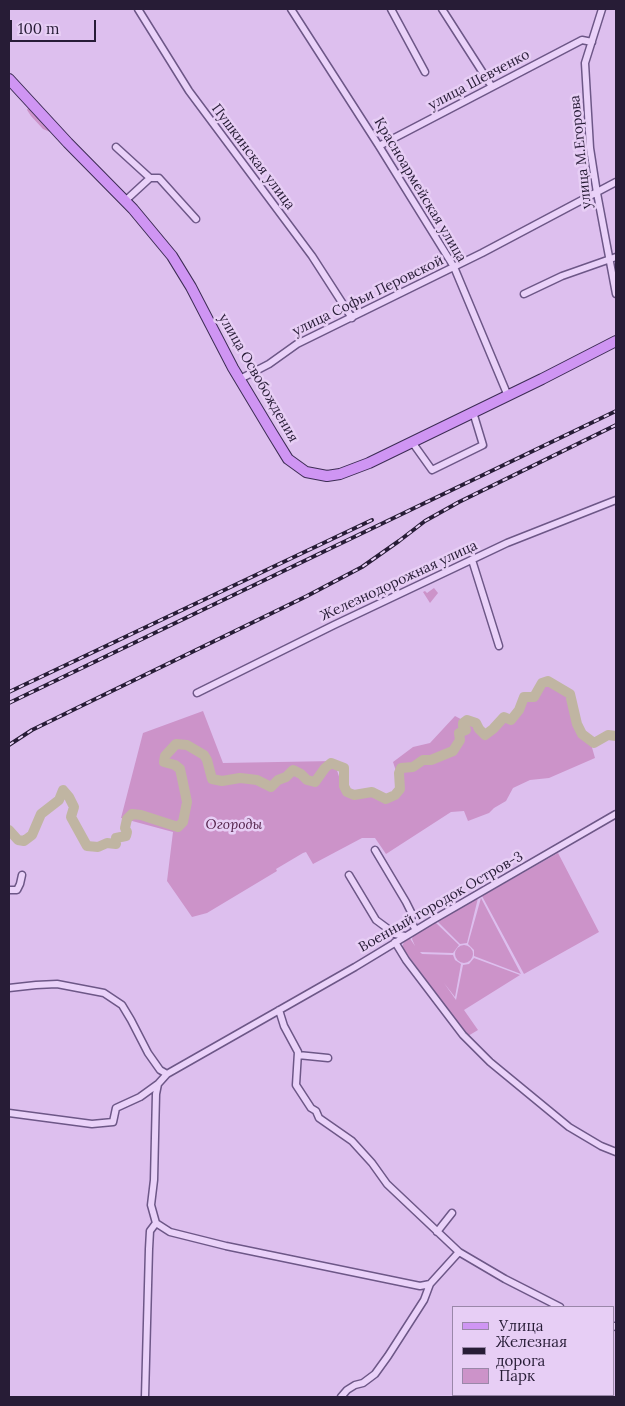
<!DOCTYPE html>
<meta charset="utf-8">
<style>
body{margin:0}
#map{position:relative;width:625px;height:1406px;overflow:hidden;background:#ddbfee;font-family:Lora,serif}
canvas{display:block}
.frame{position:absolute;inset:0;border:10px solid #271c36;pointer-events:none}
.legend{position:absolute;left:452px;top:1306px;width:162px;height:90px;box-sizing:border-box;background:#e7cef5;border:1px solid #9a87a9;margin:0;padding:6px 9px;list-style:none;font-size:15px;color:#271c36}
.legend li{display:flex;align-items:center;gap:10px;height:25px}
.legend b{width:25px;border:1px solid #9a87a9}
.scale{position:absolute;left:10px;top:20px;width:86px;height:22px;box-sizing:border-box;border:2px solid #271c36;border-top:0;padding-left:6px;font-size:15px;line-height:18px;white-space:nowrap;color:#271c36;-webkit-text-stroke:4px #e7cef5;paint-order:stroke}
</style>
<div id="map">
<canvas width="625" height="1406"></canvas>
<div class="frame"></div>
<ul class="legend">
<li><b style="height:6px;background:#cf95f3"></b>Улица</li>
<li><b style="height:6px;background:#271c36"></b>Железная дорога</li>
<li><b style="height:14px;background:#cc93c9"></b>Парк</li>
</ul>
<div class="scale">100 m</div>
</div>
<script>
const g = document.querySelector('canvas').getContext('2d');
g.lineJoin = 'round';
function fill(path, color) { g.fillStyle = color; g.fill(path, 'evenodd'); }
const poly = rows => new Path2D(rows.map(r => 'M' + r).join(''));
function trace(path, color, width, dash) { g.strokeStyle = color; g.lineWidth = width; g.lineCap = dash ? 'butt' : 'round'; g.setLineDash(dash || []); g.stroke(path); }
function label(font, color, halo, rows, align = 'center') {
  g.font = font + ' Lora,serif'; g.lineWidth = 5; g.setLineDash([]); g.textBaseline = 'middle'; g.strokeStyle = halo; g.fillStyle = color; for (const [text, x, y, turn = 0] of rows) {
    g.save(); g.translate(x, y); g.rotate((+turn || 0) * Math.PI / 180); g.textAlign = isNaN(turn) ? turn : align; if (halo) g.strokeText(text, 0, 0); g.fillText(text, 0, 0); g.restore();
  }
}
fill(poly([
 [28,108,51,130,50,132,43,129,31,116,27,110],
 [434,588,438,593,430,603,423,592,425,591,427,593],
 [549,684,564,692,568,698,577,729,591,744,595,758,549,778,530,780,513,788,506,801,494,808,489,813,468,821,464,811,451,812,386,854,375,838,362,838,313,864,306,852,303,853,276,869,277,871,207,913,192,917,167,881,173,832,121,818,143,733,203,711,223,763,334,761,344,792,353,798,370,796,388,802,399,795,402,789,393,762,413,747,430,743,455,716,470,724,486,739,505,722,514,722,526,700,534,699,544,685],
 [558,853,599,932,524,974,482,896],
 [478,898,467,943,460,944,437,921],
 [481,898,521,974,474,956,474,950,468,944],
 [435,922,459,945,453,953,420,952,422,954,453,955,455,960,461,964,455,997,444,983,456,1000,463,965,469,964,474,958,520,975,464,1010,478,1030,468,1036,451,1020,434,991,402,947,404,942,409,937,415,946,412,939,413,936],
 '455 954a9 9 0 1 1 18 0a9 9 0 1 1-18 0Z'
]), '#cc93c9');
trace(poly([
 [9,830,18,840,24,841,32,835,41,814,59,800,63,790,69,797,74,807,71,817,87,846,98,847,107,843,116,844,116,838,126,836,127,832,125,828,127,819,132,814,141,815,178,827,183,822,187,802,182,778,180,769,175,765,164,762,165,756,176,744,187,745,204,755,207,760,212,779,222,781,240,778,249,779,257,780,271,787,278,780,286,777,293,770,301,774,307,780,315,782,325,768,331,763,344,768,344,786,347,792,354,795,372,792,386,799,395,795,400,789,399,773,401,768,413,767,423,760,431,760,453,751,460,740,459,733,466,730,463,726,463,723,467,720,476,723,479,729,485,735,493,729,504,717,511,720,519,710,524,697,534,697,542,683,548,681,570,694,577,724,582,734,594,743,608,735,616,736]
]), '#c0b5a2', 10);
const street = poly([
 [138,9,189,91,312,256,352,318],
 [291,9,379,146,454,267,508,396],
 [391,9,425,72],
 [442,9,492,87],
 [602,9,585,63,590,148,597,193,616,294],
 [379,146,582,40,592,42],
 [116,147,150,178],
 [125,201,150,178,159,178,196,219],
 [524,294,562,276,616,257],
 [240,379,269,364,297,344,482,253,616,182],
 [412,442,432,470,483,445,473,412],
 [472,560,499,646],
 [197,693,334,625,507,543,616,500],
 [375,850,406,902,412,914,411,922,416,930],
 [349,875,376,920,395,934,405,936],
 [9,890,17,890,20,884,22,875],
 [395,942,406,960,463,1035,490,1062,569,1127,601,1146,616,1152],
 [9,988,36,985,57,984,104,993,122,1005,131,1020,148,1053,160,1070,167,1074],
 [279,1010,284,1026,298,1052,296,1085,311,1108,316,1111,319,1118,352,1141,372,1163,387,1184,459,1252,505,1279,560,1307],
 [298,1055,328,1058],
 [9,1113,92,1124,113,1122,116,1108,140,1097,158,1084],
 [437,1232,452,1213],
 [430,1284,420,1286,226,1246,170,1232,156,1223,151,1205,154,1180,156,1094,158,1084,167,1074,355,967,431,921,616,814],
 [614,1326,616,1327],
 [145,1397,149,1249,150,1231,156,1223],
 [341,1397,347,1390,355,1385,363,1383,375,1374,388,1356,424,1300,430,1284,459,1252],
 [544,1397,544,1395]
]);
const primary = poly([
 [9,79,68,143,133,209,172,256,191,287,233,368,272,433,288,459,306,472,327,476,340,474,369,463,542,379,616,341]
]);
trace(street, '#6d5787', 9);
trace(primary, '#3c2c54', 12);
trace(street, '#ead2f9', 6);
trace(primary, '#cf95f3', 10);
const rail = poly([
 [9,692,372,520],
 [9,703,616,411],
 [9,745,32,730,79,707,307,596,362,567,399,541,425,521,459,502,616,425]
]);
trace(rail, '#271c36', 4);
trace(rail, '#e7cef5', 2, [5.5]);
label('14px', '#271c36', '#e7cef5', [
 ["улица Шевченко",479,80,-28],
 ["улица М.Егорова",581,152,-96],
 ["Пушкинская улица",253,157,53],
 ["Красноармейская улица",420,190,59],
 ["улица Софьи Перовской",368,296,-26],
 ["улица Освобождения",258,378,60],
 ["Железнодорожная улица",399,581,-25],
 ["Военный городок Остров-3",441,902,-30]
]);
label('italic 14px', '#53224a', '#e7cef5', [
 ["Огороды",234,825]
]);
</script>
